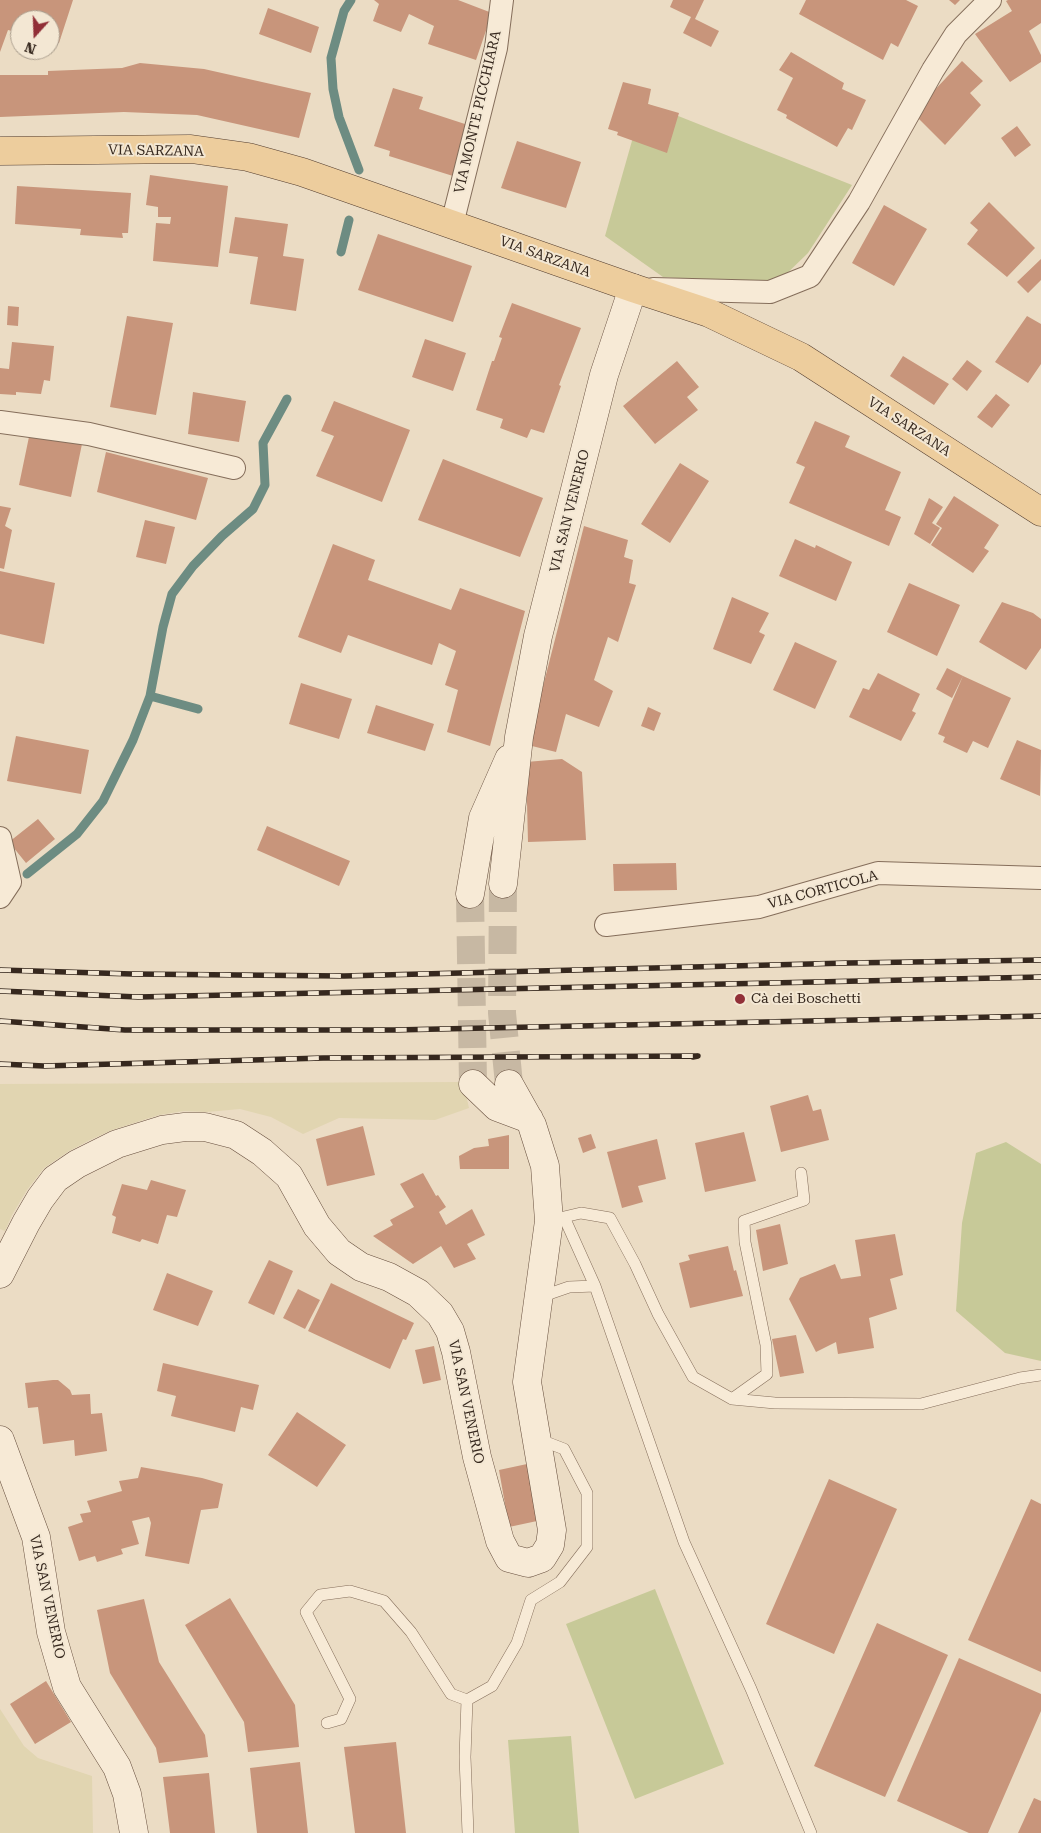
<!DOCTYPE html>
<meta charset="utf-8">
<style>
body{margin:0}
#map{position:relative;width:1041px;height:1833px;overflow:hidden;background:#ebdcc4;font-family:"Roboto Serif",serif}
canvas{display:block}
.north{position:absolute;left:10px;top:10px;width:50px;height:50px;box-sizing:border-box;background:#f3e7d3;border:1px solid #a79b8b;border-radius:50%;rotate:200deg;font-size:14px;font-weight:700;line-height:20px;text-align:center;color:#36281e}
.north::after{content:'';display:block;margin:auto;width:18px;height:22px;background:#912f37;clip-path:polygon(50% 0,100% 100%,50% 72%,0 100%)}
</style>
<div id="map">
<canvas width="1041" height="1833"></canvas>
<div class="north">N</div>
</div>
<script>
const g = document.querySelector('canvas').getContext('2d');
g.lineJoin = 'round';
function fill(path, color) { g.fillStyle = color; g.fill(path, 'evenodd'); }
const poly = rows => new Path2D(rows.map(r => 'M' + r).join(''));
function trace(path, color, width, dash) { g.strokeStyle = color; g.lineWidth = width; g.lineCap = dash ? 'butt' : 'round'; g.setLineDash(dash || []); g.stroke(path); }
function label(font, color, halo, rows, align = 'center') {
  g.font = font + ' "Roboto Serif",serif'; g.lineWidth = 4; g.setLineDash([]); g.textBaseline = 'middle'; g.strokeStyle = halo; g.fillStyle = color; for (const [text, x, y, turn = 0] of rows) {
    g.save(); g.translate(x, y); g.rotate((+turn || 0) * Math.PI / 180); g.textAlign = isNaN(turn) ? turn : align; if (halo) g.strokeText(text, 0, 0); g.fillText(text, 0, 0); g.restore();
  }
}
fill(poly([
 [463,1082,469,1108,435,1120,339,1118,303,1134,271,1117,240,1109,207,1112,184,1111,159,1115,112,1130,90,1140,69,1151,44,1168,27,1190,12,1215,5,1231,0,1229,0,1084],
 [0,1709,24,1746,38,1758,92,1776,93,1833,0,1833]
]), '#e1d5b1');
fill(poly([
 [643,102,852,185,808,253,775,285,663,277,605,236],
 [1006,1142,1041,1164,1041,1361,1005,1353,956,1311,962,1223,976,1153],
 [655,1589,724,1764,635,1799,566,1624],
 [571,1736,579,1833,515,1833,508,1740]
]), '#c7c998');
trace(poly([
 [351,0,344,11,331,58,333,89,339,117,359,170],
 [341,252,349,220],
 [150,696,198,709],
 [27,874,77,834,103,801,133,740,150,696,163,627,172,594,193,566,222,536,253,509,265,485,263,443,287,399]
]), '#6d8c82', 9);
fill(poly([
 [0,0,73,0,59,43,50,41,50,20,20,20,20,33,8,30,0,52],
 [374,0,458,0,492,13,476,60,428,44,434,26,409,14,401,32,373,21,379,4],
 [673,0,704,0,695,19,719,31,711,47,683,33,691,17,670,7],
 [806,0,906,0,918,6,898,47,891,43,883,60,799,14],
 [949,0,960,0,955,5],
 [1008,0,1041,0,1041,23,1029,31,1041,55,1041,62,1010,82,975,34,1012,11,1006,1],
 [268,8,319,27,311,53,259,34],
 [791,52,844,83,842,89,866,100,852,130,848,128,837,147,786,118,787,115,777,110,793,78,779,70],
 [962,61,983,81,970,93,981,105,945,145,913,113],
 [140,63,204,69,311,93,299,138,197,115,124,112,0,117,0,75,48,75,48,71,122,68],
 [623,82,651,89,648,104,679,113,667,153,617,135,618,132,608,129],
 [393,88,423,97,419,109,468,125,453,176,389,156,390,151,374,146],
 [1017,126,1031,145,1015,157,1001,138],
 [517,141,581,162,566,208,501,188],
 [150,175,228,186,218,267,153,261,156,223,170,224,171,217,158,217,158,207,146,205],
 [17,186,131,193,128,233,122,233,123,238,80,235,81,229,15,224],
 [989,202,1035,248,1007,277,967,244,978,230,970,223],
 [884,205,927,229,894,286,852,263],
 [235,217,288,224,283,256,304,259,296,311,250,304,258,257,229,253],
 [378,234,472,266,453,322,358,290],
 [1041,259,1041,280,1028,293,1017,282],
 [512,303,581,328,559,385,561,386,544,433,531,429,527,438,500,428,503,419,476,410,492,361,494,361,502,338,499,337],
 [8,306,19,307,18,326,7,325],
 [127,316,173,323,156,415,110,407],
 [1027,316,1041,324,1041,364,1028,383,995,362],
 [425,339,466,353,453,391,412,377],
 [12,342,54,346,50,381,44,380,41,394,16,392,16,395,0,394,0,368,9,369],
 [903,356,949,384,934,405,890,376],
 [967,360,982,371,967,391,952,379],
 [677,361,699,387,687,397,698,410,655,444,623,406],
 [193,392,246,401,239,442,188,434],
 [996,394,1010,405,992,428,977,417],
 [334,401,410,430,382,502,316,476,334,436,321,431],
 [815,421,850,436,845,447,901,472,885,510,901,517,889,546,789,503,805,467,796,463],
 [30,432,82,444,71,497,19,485],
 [106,452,208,478,196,520,97,492],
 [443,459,543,498,520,557,418,520],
 [680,463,709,481,670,543,641,524],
 [954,496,999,525,984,548,989,551,973,573,931,545,942,528,936,524],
 [929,498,943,507,932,523,940,528,930,544,914,534],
 [0,506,11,508,5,526,12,530,4,569,0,568],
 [145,520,175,527,166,564,136,557],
 [584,526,628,540,624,557,633,560,629,583,636,585,618,642,608,637,594,680,613,691,599,727,566,714,556,752,528,745],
 [795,539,815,548,816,545,852,562,836,601,779,576],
 [333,544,375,560,368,580,451,610,460,588,525,611,490,746,447,732,458,690,445,685,456,651,439,643,432,665,348,635,341,653,298,637],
 [0,571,55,583,44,644,0,634],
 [909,583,960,605,937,656,887,632],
 [732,597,769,613,759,632,765,635,751,664,713,649],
 [1002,602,1033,613,1041,619,1041,648,1026,670,979,642],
 [795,642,837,661,815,709,773,690],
 [947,668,963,676,952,698,936,689],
 [878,673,920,694,912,711,916,713,901,741,849,717,863,688,869,690],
 [963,676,1011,698,988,748,973,741,967,753,943,742,945,737,938,734],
 [301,683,352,699,339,739,289,724],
 [376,705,434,724,425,751,367,733],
 [648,707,661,713,654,731,641,726],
 [16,736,89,750,81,794,7,781],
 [1017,740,1041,750,1040,796,1000,779],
 [562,759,582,772,586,840,528,842,526,762],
 [38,819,55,839,26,863,9,842],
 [267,826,350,861,339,886,257,850],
 [676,863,677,890,614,891,613,864],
 [808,1095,813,1111,821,1109,829,1140,781,1152,770,1106],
 [363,1126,375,1175,327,1186,316,1139],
 [744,1132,756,1181,705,1192,695,1143],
 [591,1134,596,1148,583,1153,578,1138],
 [509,1135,509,1169,460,1169,459,1156,474,1148,489,1146,488,1139],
 [657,1139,666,1179,638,1186,643,1202,622,1208,607,1152],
 [423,1173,436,1196,438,1195,446,1207,439,1212,446,1225,472,1209,485,1235,467,1244,476,1259,454,1268,441,1246,413,1264,373,1236,393,1225,390,1220,414,1207,400,1184],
 [151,1180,186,1190,177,1217,167,1215,158,1244,142,1239,140,1242,112,1233,116,1217,112,1215,122,1184,147,1190],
 [780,1224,788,1264,763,1271,756,1230],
 [895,1234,903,1275,890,1279,897,1309,869,1318,874,1348,838,1354,836,1342,816,1352,789,1299,800,1278,835,1264,841,1279,861,1276,855,1240],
 [728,1246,734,1271,736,1270,743,1296,690,1308,679,1263,690,1260,688,1255],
 [269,1260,293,1271,274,1315,248,1303],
 [167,1273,213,1291,198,1326,153,1310],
 [331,1283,414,1323,406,1340,403,1339,390,1369,308,1331],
 [298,1289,320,1300,305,1329,283,1318],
 [796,1335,804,1373,780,1377,772,1339],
 [434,1346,441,1380,423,1384,415,1350],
 [163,1363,259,1385,253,1410,241,1407,235,1432,171,1416,176,1396,157,1391],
 [53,1380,58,1380,70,1390,72,1395,90,1394,91,1414,102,1413,107,1451,75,1456,74,1440,43,1444,38,1407,28,1408,25,1383],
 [297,1412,346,1445,317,1487,268,1455],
 [527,1464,537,1521,509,1527,499,1470],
 [141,1467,202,1478,223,1484,218,1508,201,1510,189,1564,145,1556,151,1523,149,1517,132,1521,139,1544,121,1549,123,1554,97,1562,95,1556,79,1561,68,1527,83,1522,80,1514,91,1512,87,1501,122,1491,119,1481,138,1478],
 [829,1479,897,1509,834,1654,766,1624],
 [1031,1499,1041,1504,1041,1672,968,1640],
 [230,1598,295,1705,299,1747,248,1752,244,1722,185,1625],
 [144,1599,159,1662,205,1735,208,1757,159,1763,156,1748,110,1673,97,1610],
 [877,1623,948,1655,885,1797,814,1766],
 [959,1658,1041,1694,1041,1711,988,1833,969,1833,897,1801],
 [46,1681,71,1722,35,1744,10,1704],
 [396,1742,406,1833,355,1833,344,1747],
 [300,1762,308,1833,257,1833,250,1768],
 [209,1773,215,1833,170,1833,163,1777],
 [1034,1798,1041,1801,1041,1833,1018,1833]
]), '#c8957b');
trace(poly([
 [503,884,502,1013,509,1084],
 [470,894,473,1084]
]), '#c7b8a3', 28, [28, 14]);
const lane = poly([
 [564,1217,581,1213,610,1218,635,1264,658,1314,693,1377,732,1399,775,1403,921,1404,1020,1378,1041,1375],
 [549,1221,564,1217,595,1286,684,1542,751,1689,811,1833],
 [540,1297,569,1287,595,1286],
 [732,1399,767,1374,766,1345,745,1242,744,1221,804,1200,801,1173],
 [467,1700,465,1757,468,1833],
 [327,1723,341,1719,350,1699,306,1612,320,1595,350,1591,384,1601,411,1632,451,1694,467,1700,492,1686,517,1643,531,1600,560,1582,587,1547,587,1493,564,1449,538,1439]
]);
const street = poly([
 [452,224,496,48,502,0],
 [653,289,770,292,810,276,859,202,933,70,956,34,990,0],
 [0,422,89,434,234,468],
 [0,838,10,882,0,897],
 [606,925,759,907,878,873,1041,878]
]);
const secondary = poly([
 [503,884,519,737,538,636,604,375,633,288],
 [470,894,483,818,509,759],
 [473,1084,497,1107,529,1119],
 [0,1274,26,1223,40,1199,55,1179,77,1164,117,1144,162,1130,185,1127,205,1127,236,1135,262,1152,289,1176,317,1226,339,1252,361,1267,389,1277,418,1293,440,1314,450,1331,456,1352,477,1457,500,1541,509,1558,528,1563,542,1558,550,1545,552,1530,527,1382,549,1221,545,1166,532,1125,509,1084],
 [0,1440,36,1537,51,1632,67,1687,117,1767,127,1794,134,1833]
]);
const primary = poly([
 [0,151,191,149,248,157,302,172,633,288,709,313,801,357,1041,512]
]);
trace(lane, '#856e5b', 12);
trace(street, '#856e5b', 24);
trace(secondary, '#674f3e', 29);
trace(primary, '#533d2f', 29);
trace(lane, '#f7ead6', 11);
trace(street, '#f7ead6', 22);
trace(secondary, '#f7ead6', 28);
trace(primary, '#edcd9d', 28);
const rail = poly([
 [0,970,132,974,344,976,848,963,1041,960],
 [0,991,138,997,1041,977],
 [0,1021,125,1030,394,1030,1041,1016],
 [0,1064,44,1066,323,1058,698,1056,693,1057]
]);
trace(rail, '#36281e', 5.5);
trace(rail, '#f3e7d3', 4, [11]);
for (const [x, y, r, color] of [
 [740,999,6,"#912f37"]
]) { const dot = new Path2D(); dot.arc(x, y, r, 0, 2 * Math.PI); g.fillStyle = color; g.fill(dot); trace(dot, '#f3e7d3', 2); }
label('14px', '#36281e', '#f3e7d3', [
 ["VIA MONTE PICCHIARA",478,112,-77],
 ["VIA SARZANA",156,151,1],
 ["VIA SARZANA",545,257,20],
 ["VIA SARZANA",909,427,33],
 ["VIA SAN VENERIO",570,511,-76],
 ["VIA CORTICOLA",823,890,-15],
 ["VIA SAN VENERIO",466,1402,78],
 ["VIA SAN VENERIO",47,1597,78]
]);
label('14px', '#36281e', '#f3e7d3', [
 ["Cà dei Boschetti",751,999]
], 'left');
</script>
